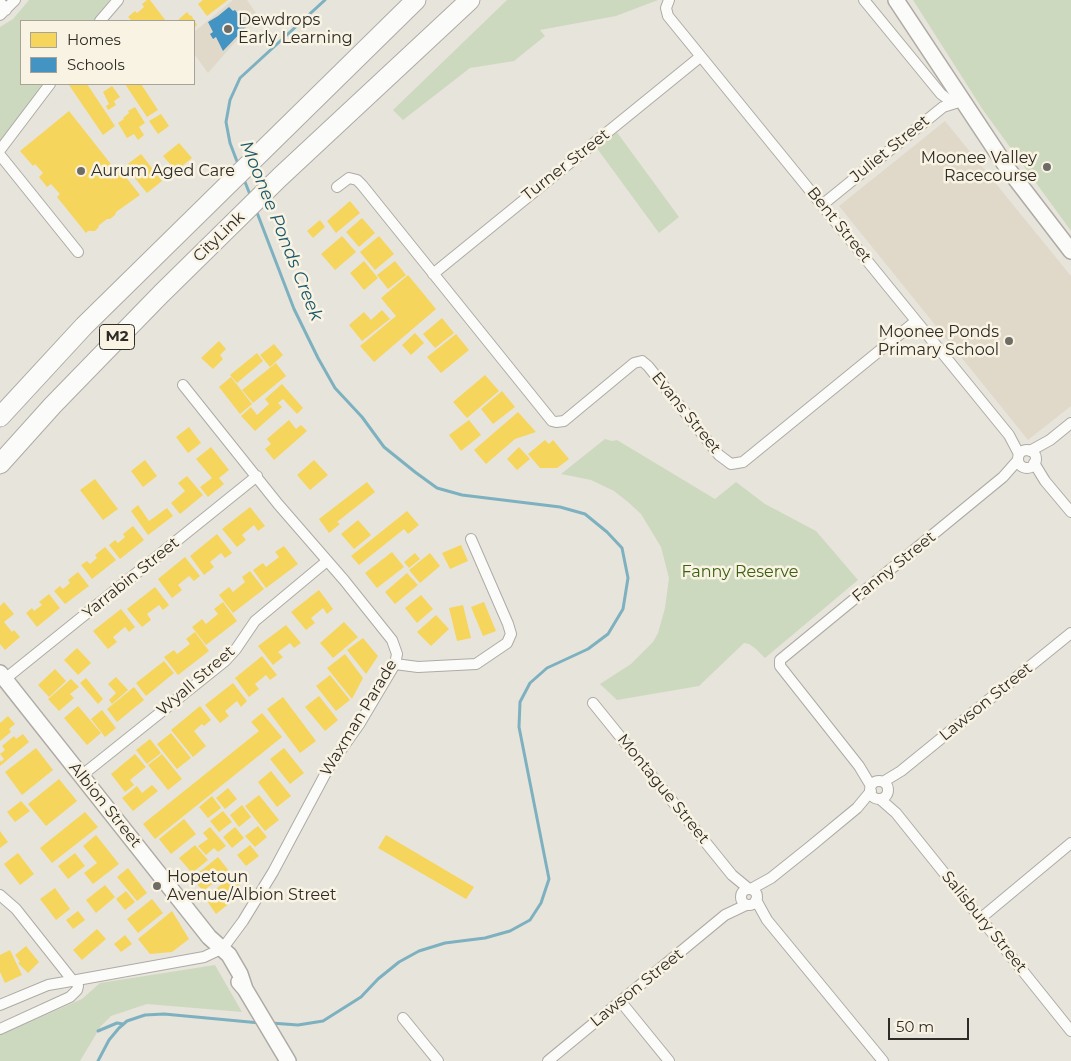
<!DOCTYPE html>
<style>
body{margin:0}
#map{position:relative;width:1071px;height:1061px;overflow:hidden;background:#e7e4dc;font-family:Montserrat,sans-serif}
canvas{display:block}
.legend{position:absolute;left:20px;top:20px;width:175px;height:65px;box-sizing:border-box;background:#f9f3e4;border:1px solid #a8a398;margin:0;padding:6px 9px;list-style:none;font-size:15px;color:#2f2c27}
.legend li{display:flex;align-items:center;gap:10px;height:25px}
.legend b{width:25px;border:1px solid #a8a398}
.scale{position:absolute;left:888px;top:1018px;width:81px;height:22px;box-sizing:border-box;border:2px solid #2f2c27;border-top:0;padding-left:6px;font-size:15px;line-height:18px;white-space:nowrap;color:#2f2c27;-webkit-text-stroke:4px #f9f3e4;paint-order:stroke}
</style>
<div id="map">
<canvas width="1071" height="1061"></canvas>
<ul class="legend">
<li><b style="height:14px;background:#f6d55c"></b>Homes</li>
<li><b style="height:14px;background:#4393c3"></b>Schools</li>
</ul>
<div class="scale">50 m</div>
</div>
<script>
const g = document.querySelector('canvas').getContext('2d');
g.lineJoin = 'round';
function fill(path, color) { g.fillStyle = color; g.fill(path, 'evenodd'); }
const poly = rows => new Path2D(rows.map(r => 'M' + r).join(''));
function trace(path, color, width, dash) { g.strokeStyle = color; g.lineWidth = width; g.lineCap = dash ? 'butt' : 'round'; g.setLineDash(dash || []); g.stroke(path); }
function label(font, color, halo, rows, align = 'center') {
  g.font = font + ' Montserrat,sans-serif'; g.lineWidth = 5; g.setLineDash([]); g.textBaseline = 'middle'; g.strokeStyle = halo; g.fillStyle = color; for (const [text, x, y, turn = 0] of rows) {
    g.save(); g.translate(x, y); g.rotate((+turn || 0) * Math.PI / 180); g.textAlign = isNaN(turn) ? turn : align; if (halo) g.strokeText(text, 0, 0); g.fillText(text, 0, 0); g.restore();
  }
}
fill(poly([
 [233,0,247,0,258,16,208,73,194,54,194,32],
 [945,121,1071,276,1071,406,1028,440,839,206]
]), '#e0d9c9');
fill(poly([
 [29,0,110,0,93,21,21,21,21,84,44,84,0,140,0,27,13,19],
 [507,0,658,0,616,16,540,30,545,36,514,61,470,68,403,120,393,110],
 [913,0,1071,0,1071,231,983,110],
 [616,131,679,217,659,233,596,147],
 [605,439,612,441,617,440,715,499,736,482,765,504,816,531,858,580,765,658,756,649,749,644,744,643,699,686,617,700,600,684,631,664,653,642,658,633,665,608,669,578,661,547,641,514,628,502,614,491,591,480,561,474],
 [215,965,242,1012,147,1004,111,1016,101,1026,80,1061,0,1061,0,1035,82,999,100,983]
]), '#cdd9be');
fill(poly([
 [147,0,150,0,166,21,132,21,128,17,135,11,137,13,144,7,142,4],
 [203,0,228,0,207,16,198,4],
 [187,12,190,16,191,15,197,25,194,28,194,21,177,21],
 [72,84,87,84,115,126,103,135,69,85],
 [125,84,141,84,158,110,147,117],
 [112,86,120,97,114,101,116,105,108,110,106,106,109,104,103,92],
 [135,107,145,123,139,127,144,135,138,140,134,134,127,138,118,123,124,119,123,118,129,113,128,111],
 [69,111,114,168,117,166,140,195,116,212,115,215,110,219,107,219,98,226,99,227,95,231,88,231,86,233,57,197,60,194,51,184,47,187,39,177,43,173,35,164,33,166,20,151],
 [161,114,169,126,158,134,149,121],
 [179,143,192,158,176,171,163,156],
 [141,154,162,181,147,193,125,166],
 [350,201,360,213,336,233,327,221],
 [362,218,375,233,359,247,346,232],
 [320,220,325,227,313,238,307,231],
 [342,236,356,252,335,270,321,254],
 [379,236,394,254,375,270,360,252],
 [364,261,378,278,364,290,350,273],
 [395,261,406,275,388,289,377,275],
 [408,275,436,309,374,362,360,346,396,316,381,298],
 [382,310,390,319,362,341,349,325,364,312,371,320],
 [442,318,454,333,435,348,423,334],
 [415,333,424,343,411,355,402,345],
 [456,334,469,350,441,373,427,357],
 [219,341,226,349,220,355,223,359,213,369,201,358],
 [274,344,283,355,270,367,260,355],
 [257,353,263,361,237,383,230,375],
 [276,363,286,376,253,403,242,390],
 [485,375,499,391,467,418,453,402],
 [231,377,252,404,240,414,219,387],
 [282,384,303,408,297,414,283,399,278,403,282,407,255,431,241,416,251,407,257,415,269,404,265,399],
 [502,391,515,407,493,424,481,409],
 [518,412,536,432,515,439,486,464,474,450],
 [289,420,296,429,301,425,307,431,274,460,265,449,271,444,267,439],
 [469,420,481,435,461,451,449,435],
 [189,427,201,443,188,453,176,437],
 [545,440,549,444,553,440,569,459,557,468,540,468,528,454],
 [211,447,229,470,219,478,224,484,208,497,200,487,212,478,196,459],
 [519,447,530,459,517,470,507,459],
 [145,460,157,476,143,487,131,471],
 [314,460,328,475,310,490,297,475],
 [187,476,203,495,180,514,171,503,185,491,178,483],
 [95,479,118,509,103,520,80,490],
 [367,482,375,492,337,522,340,524,329,533,319,519],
 [138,505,149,521,167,508,173,516,148,535,131,511],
 [250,507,265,526,258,531,254,525,242,535,246,540,237,547,222,529],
 [407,511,419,525,408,534,404,529,359,565,351,556],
 [358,520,371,535,354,549,341,534],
 [133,526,144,540,120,559,109,545,115,540,118,543,125,537,123,534],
 [217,534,232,553,225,558,221,553,210,562,214,567,204,575,190,556],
 [461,545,468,561,450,569,442,553],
 [284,546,298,564,266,588,253,570,263,563,266,567,279,557,275,552],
 [105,547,116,560,92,579,81,565,87,561,90,564,97,558,95,555],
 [392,552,404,567,377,588,365,573],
 [415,553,420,559,409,568,404,562],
 [430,553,440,566,420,583,409,570],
 [185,557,200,576,194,581,189,576,178,585,182,590,172,598,158,579],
 [250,571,264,589,233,613,219,595,229,587,233,592,245,582,242,577],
 [78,572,89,586,65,604,54,591,60,586,63,589,70,583,68,580],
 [407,573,418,585,395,604,385,592],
 [155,587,169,605,163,610,159,605,147,614,151,620,142,627,127,609],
 [319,590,333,609,327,614,323,608,311,618,315,623,306,630,291,612],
 [49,594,60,608,37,627,26,613,32,608,34,611,42,605,39,602],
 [421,595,433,609,417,623,405,608],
 [4,602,14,614,4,622,12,632,14,630,20,637,5,650,0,644,0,606],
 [223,602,237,621,206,645,192,627,202,619,206,624,218,614,214,609],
 [484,602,496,631,483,636,471,607],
 [463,605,471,638,457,641,449,608],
 [121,609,135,627,129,632,125,627,113,637,117,642,108,649,93,631],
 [436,615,449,629,431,646,417,632],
 [344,622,358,637,333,658,320,643],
 [286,625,301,643,294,648,290,643,278,652,283,657,273,665,258,646],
 [195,632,209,651,178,675,164,657,174,650,177,654,190,644,186,639],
 [363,638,378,656,366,674,347,650],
 [77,648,91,663,78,675,64,660],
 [345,654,363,678,352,699,327,668],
 [262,656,277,675,270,680,266,675,255,684,259,689,249,697,235,678],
 [164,661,174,673,146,696,136,683],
 [55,669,66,681,49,697,38,685],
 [330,675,350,700,336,711,316,686],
 [116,677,128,690,112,704,109,700,116,693,108,684],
 [86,678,103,699,98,704,80,683],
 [71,679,79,687,70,694,74,698,59,711,48,699],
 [233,683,247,701,241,707,237,701,225,711,229,716,220,723,205,705],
 [134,687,144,700,117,722,107,709],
 [319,696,338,720,325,731,305,707],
 [283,697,316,741,300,753,267,709],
 [78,706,101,733,87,745,64,718],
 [200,706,211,720,204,726,202,724,194,731,206,746,193,757,171,730],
 [102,710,116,728,105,737,91,719],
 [262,713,282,737,155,839,143,824,259,731,251,722],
 [8,716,15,724,9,729,11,732,0,741,0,723],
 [171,733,191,758,177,769,157,744],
 [23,734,29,742,0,766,0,760,1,762,4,759,0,754,5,750,2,746,14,736,16,739],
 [150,739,161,753,147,764,136,750],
 [36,748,53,770,22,795,5,772],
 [284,748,304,773,290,784,270,759],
 [135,754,146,767,130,780,134,785,125,792,111,774],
 [162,754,182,779,168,790,148,765],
 [271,771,291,796,277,807,258,782],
 [59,779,77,801,46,826,28,804],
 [152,785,158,791,133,811,122,798,137,786,142,793],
 [228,788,237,799,225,809,216,798],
 [259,795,279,820,265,831,245,806],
 [212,796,221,808,208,818,199,807],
 [21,801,30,811,15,822,7,812],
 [242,805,251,817,239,827,230,815],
 [223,811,232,822,219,832,210,821],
 [85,812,98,827,52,863,40,848],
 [184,819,196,834,171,854,159,839],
 [258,826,267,837,255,847,245,836],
 [210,827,226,846,218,852,214,848,206,855,198,846,208,839,203,833],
 [235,827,244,838,232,848,223,837],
 [0,831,8,842,0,848],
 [96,835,119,864,93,884,84,873,97,863,83,846],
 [386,835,474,887,466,899,378,848],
 [195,845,208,860,192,873,179,858],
 [250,845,259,856,246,866,237,855],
 [18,853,34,874,20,885,4,864],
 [75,853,85,866,68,879,58,866],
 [218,857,229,871,203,891,192,878],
 [128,868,147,893,137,901,117,877],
 [235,873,243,882,231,892,236,898,216,914,205,898],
 [105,885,115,897,96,913,86,900],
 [55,888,70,909,56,920,40,899],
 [126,891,135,902,125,910,116,899],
 [152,899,163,913,138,933,127,919],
 [78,911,85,920,73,929,66,920],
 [172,911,189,939,172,952,150,954,138,939],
 [97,929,106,939,82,960,73,950],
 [125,935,132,944,121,952,114,944],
 [26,946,39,962,28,973,18,963,20,962,15,955],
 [10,950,22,975,5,983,0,972,0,955]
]), '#f6d55c');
fill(poly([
 [229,7,233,11,235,10,241,18,242,17,247,26,223,51,216,37,213,39,210,34,213,32,208,22,218,16]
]), '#4393c3');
trace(poly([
 [238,164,230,143,226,122,230,100,240,78,325,0],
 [243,177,251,197],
 [256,210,294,309,318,358,335,388,362,417,384,447,415,472,437,488,462,495,560,507,585,514,607,532,622,548,628,578,623,609,608,634,588,649,547,668,530,683,520,702,519,727,549,879,541,903,530,920,510,931,485,938,445,943,419,951,399,962,378,979,361,997,323,1021,298,1025,271,1023],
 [98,1031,117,1023,123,1024],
 [98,1061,109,1040,119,1028,127,1021,145,1015,164,1014,260,1023]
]), '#7db1c0', 3);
const street = poly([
 [669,0,666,8,668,16,1009,435,1019,454],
 [864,0,941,94,953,103],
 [0,2,6,10],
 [0,15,15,0],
 [100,21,118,0],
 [0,150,50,84],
 [0,155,78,252],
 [337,187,349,178,357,180,362,185,552,421,556,422,564,421,634,363,642,361,648,366,719,455,731,464,743,462,916,321],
 [822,205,943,107,962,101],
 [433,274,700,57],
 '1018 459a9 9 0 1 1 18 0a9 9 0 1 1-18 0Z',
 [1030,451,1050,440,1071,423],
 [1034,463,1045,481,1071,512],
 [395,664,418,667,476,664,507,643,511,634,508,624,471,539],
 [5,679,257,476],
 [593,703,732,875,749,889],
 [81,776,225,661,236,649,255,621,327,561],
 '870 790a9 9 0 1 1 18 0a9 9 0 1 1-18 0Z',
 [883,782,901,771,1071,633],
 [871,786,859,766,780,666,780,660,1003,477,1018,460],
 [880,799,896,813,1071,1031],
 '741 897a8 8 0 1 1 16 0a8 8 0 1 1-16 0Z',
 [751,889,771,878,811,846,857,808,871,791],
 [0,895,16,909,73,981],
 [756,900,767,920,883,1061],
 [981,918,1071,843],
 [621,1002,669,1061],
 [0,1005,48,985,77,980],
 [403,1018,438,1061],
 [0,1029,70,997,77,990,78,986,77,980,204,957,223,948,243,921,273,872,329,767,360,723,395,664,397,654,392,640,344,580,278,504,183,385],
 [548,1061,725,915,746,905]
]);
const secondary = poly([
 [896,0,1008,169,1071,251],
 [0,673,209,937,229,955,240,974,245,989],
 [239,982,245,989,288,1061]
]);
const highway = poly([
 [0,417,84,326,416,0],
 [0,464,53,405,161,294,280,177,470,0]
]);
trace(street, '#aeaba5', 12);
trace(secondary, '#aeaba5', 18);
trace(highway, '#aeaba5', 21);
trace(street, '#fbfbfa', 10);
trace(secondary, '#fbfbfa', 15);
trace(highway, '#fbfbfa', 19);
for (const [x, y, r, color] of [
 [228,29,5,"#6f6c66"],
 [1047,167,5,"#6f6c66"],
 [81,171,5,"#6f6c66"],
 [1009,341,5,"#6f6c66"],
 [157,886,5,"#6f6c66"]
]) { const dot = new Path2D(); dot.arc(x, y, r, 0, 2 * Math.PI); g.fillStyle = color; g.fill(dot); trace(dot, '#f9f3e4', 2); }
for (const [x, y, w] of [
 [117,337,35]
]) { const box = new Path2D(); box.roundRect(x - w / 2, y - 12.5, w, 25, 4); g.fillStyle = '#f9f3e4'; g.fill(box); trace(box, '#2f2c27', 1); }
label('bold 15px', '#2f2c27', null, [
 ["M2",117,337]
]);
label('16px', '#2f2c27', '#f9f3e4', [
 ["Dewdrops",238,20],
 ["Early Learning",238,38],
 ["Moonee Valley",1037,158,"right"],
 ["Racecourse",1037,176,"right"],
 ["Aurum Aged Care",91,171],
 ["Moonee Ponds",999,332,"right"],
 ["Primary School",999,350,"right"],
 ["Hopetoun",167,877],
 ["Avenue/Albion Street",167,895]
], 'left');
label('16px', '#2f2c27', '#f9f3e4', [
 ["Juliet Street",890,149,-39],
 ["Turner Street",566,165,-38],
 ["Bent Street",839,225,51],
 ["CityLink",219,237,-44],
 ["Evans Street",686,413,51],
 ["Fanny Street",894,567,-39],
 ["Yarrabin Street",131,578,-39],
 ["Wyall Street",196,681,-41],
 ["Lawson Street",986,702,-39],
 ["Waxman Parade",359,718,-59],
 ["Montague Street",663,789,51],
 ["Albion Street",105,805,51],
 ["Salisbury Street",984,922,51],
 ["Lawson Street",637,988,-39]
]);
label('16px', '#3c600f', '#f9f3e4', [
 ["Fanny Reserve",740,572]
]);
label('italic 18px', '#1a586a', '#f9f3e4', [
 ["Moonee Ponds Creek",281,231,68]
]);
</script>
